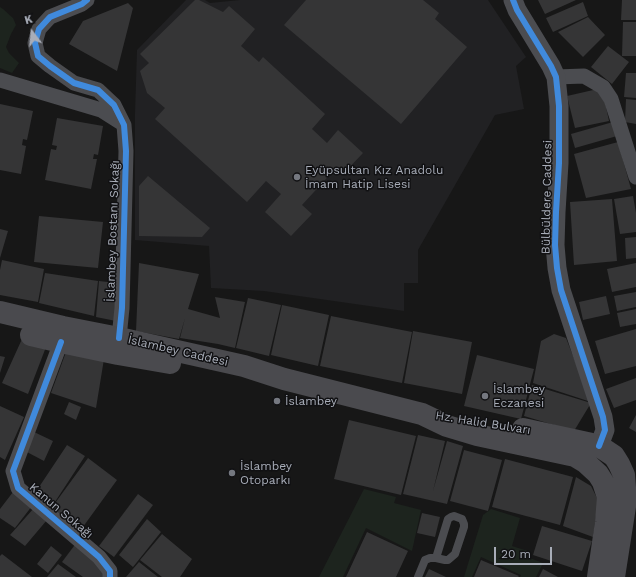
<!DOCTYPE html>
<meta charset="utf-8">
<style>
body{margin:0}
#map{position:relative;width:636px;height:577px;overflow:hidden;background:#171717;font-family:"Work Sans",sans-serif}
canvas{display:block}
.north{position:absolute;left:12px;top:12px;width:40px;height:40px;-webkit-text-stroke:3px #111113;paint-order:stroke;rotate:344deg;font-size:11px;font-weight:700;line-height:16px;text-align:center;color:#a8adb8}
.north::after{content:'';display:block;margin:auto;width:14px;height:18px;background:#a8adb8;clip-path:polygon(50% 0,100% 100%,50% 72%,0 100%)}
.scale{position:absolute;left:494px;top:547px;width:58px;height:18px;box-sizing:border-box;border:2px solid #a8adb8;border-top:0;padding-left:5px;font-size:12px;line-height:14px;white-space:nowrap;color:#a8adb8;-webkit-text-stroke:3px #111113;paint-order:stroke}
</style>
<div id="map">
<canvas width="636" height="577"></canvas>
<div class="north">K</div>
<div class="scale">20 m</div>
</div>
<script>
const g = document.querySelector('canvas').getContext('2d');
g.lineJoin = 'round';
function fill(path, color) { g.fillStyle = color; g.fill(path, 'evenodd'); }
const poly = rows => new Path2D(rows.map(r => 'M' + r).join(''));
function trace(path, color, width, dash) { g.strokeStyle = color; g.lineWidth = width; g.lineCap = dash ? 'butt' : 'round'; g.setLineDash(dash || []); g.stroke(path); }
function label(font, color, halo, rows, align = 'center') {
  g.font = font + ' "Work Sans",sans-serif'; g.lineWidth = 3; g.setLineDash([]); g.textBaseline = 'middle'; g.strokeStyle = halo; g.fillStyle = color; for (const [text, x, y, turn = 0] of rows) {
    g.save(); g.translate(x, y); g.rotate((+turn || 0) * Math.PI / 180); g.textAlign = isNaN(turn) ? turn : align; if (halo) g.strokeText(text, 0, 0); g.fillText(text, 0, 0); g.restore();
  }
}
fill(poly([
 [186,0,205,0,210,3,240,0,488,0,526,57,516,66,524,109,495,115,418,250,418,283,404,283,404,311,264,291,211,288,209,246,135,240,135,114,137,50]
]), '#212123');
fill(poly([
 [0,7,3,9,13,18,16,25,11,34,6,47,9,53,19,63,12,73,0,68],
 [364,489,396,497,394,503,421,510,412,551,366,528,343,577,319,577],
 [491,509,520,518,512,546,531,552,530,558,543,563,536,577,520,577,521,575,481,557,472,577,464,577,483,515]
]), '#1d241e');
fill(poly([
 [195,0,199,0,223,12,229,6,255,29,241,46,259,62,263,57,325,114,312,129,327,143,338,130,363,153,343,174,336,168,302,205,312,214,291,236,265,212,281,194,266,181,247,202,155,119,165,108,147,93,140,71,149,63,140,54],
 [306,0,423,0,439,13,435,19,467,47,401,124,284,25],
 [538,0,576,0,545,14],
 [622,0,636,0,636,20,621,20],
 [583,2,588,16,553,32,546,18],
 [128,3,133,8,117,71,69,44,83,21],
 [588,17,605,35,583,57,558,32],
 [623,22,636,22,636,56,622,56],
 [608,46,629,62,612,84,591,67],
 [626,73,636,73,636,98,624,97],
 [602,88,609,121,575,128,567,96],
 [626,99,636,100,636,124,625,122],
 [0,104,33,111,27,140,23,139,22,145,26,146,21,174,0,170],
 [57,118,103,126,98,155,94,154,93,159,97,159,91,189,45,180,51,149,56,150,57,146,52,145],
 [613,122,617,136,575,148,571,134],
 [618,142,631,189,586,198,574,154],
 [148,176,210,228,202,237,139,236,139,186],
 [633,196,636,213,636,232,620,234,614,199],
 [612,199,617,261,574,265,570,202],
 [39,216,103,222,98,268,34,262],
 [0,229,8,231,0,258],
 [636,237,636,258,626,259,625,238],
 [2,260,44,269,38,302,0,295,0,270],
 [139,263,199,274,188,309,220,318,215,297,245,302,235,348,218,344,180,338,185,318,179,339,136,331],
 [636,263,636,287,612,292,607,269],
 [45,273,98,281,94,316,39,303],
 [99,281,117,283,116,321,96,317],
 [636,292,636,307,617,311,614,296],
 [606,296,610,314,583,320,579,302],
 [248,298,281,305,269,356,236,348],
 [282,305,329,315,318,366,271,355],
 [636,309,636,324,620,327,617,313],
 [331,316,412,332,402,383,320,366],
 [636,329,636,366,605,374,595,341],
 [413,331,472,342,462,394,404,383],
 [554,334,566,338,591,402,533,383,541,341],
 [22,339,46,347,28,394,2,383],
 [66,352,104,359,96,408,51,393],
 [477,355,534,369,521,419,464,406],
 [0,356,5,357,0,373],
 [636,378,636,400,614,408,606,389],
 [532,385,591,403,574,431,524,416],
 [69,402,81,407,76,420,64,414],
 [0,406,24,417,5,460,0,457],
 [636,415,636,432,629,428],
 [349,420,416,436,401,495,334,479],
 [34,432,53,441,44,461,25,451],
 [418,435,445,441,433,491,447,441,463,446,447,504,403,494],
 [67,445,85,456,51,508,33,496],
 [464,450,502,460,488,511,450,501],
 [88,458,117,480,80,531,50,510],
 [505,459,573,477,560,525,492,507],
 [576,477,591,486,598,500,593,537,563,526],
 [13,492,32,506,15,528,0,518,0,509],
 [138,494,153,505,114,557,99,546],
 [34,508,47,520,25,546,10,535],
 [422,513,440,517,435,537,417,533],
 [147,519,161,532,133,567,119,555],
 [542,526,592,541,582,571,533,555],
 [367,532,408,551,396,577,346,577],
 [162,534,192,559,180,577,162,577,140,560],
 [77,542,106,574,104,577,83,577,62,562],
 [51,546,62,555,48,573,37,564],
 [2,554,32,577,0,577,0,556],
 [481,560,519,576,518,577,474,577],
 [139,562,158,577,126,577],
 [58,564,76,577,47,577],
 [429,569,446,577,425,577],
 [543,569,558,577,539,577]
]), '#353536');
trace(poly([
 [418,577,425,560,430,558,436,558,445,560,448,560,455,554,464,527,464,524,462,519,454,516,451,517,448,519,436,558]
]), '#4b4c50', 8);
trace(poly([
 [87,0,82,4,50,17,39,29,35,43,38,56,50,66,74,83,98,90,114,105,124,125,126,151,122,308,119,338],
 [556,77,584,76,603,87,611,99,636,177],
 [0,80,101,110,123,124],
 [61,342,13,471,18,488,99,557,110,571,110,577]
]), '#4b4c50', 15);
trace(poly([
 [513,0,517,10,551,66,556,77,559,106,559,163,556,212,555,245,557,268,561,290,603,417,605,430,599,446]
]), '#4b4c50', 19);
trace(poly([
 [0,312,63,327,119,338,244,366,284,379,422,414,447,426,477,435,575,456,585,462,598,474,603,482,608,497,606,522,598,577],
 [31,335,61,342,118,354,170,363],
 [523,429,592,444,599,446,614,456,619,464,624,475,626,500,614,577]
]), '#4a4a4e', 22);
trace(poly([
 [87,0,82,4,50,17,39,29,35,43,38,56,50,66,74,83,98,90,114,105,124,125,126,151,122,308,119,338],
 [513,0,517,10,551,66,556,77,559,106,559,163,556,212,555,245,557,268,561,290,603,417,605,430,599,446],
 [61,342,13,471,18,488,99,557,110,571,110,577]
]), '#408adc', 6);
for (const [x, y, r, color] of [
 [297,177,4,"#757880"],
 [485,396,4,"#757880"],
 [277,401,4,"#757880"],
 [232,473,4,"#757880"]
]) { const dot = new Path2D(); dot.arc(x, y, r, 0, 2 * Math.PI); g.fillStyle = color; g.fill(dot); trace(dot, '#111113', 1.5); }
label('12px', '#a8adb8', '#111113', [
 ["Eyüpsultan Kız Anadolu",305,170],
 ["İmam Hatip Lisesi",305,184],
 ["İslambey",493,389],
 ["Eczanesi",493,403],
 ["İslambey",285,401],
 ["İslambey",240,466],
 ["Otoparkı",240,480]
], 'left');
label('12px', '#a8adb8', '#111113', [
 ["Bülbüldere Caddesi",547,197,-89],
 ["İslambey Bostanı Sokağı",113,231,-88],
 ["İslambey Caddesi",178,351,13],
 ["Hz. Halid Bulvarı",483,423,9],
 ["Kanun Sokağı",61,511,40]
]);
</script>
